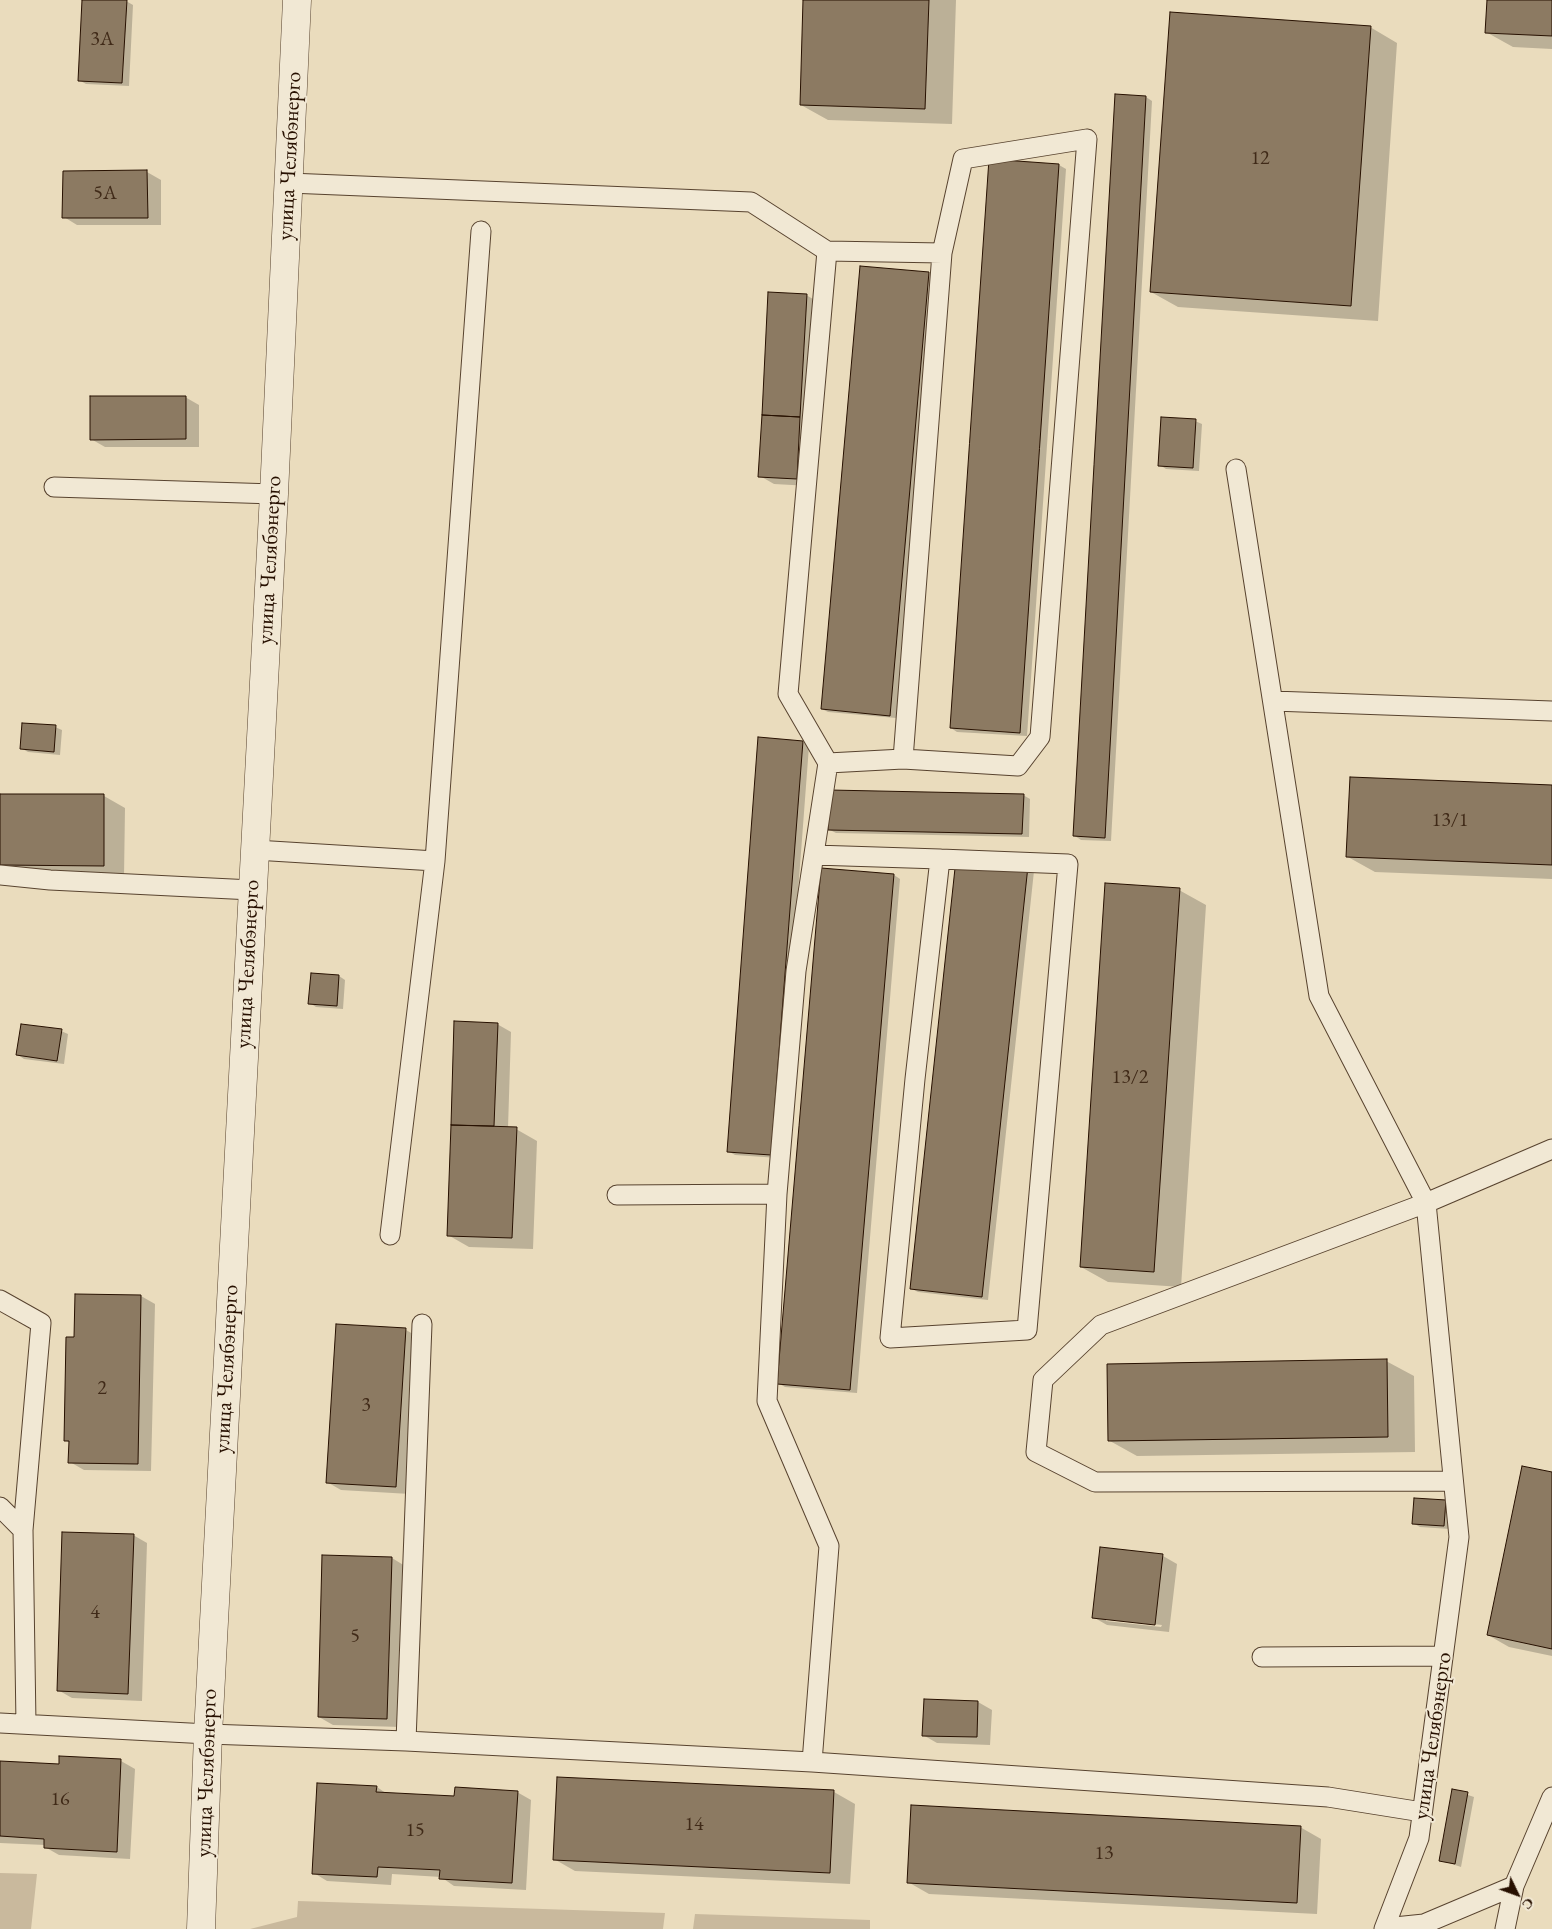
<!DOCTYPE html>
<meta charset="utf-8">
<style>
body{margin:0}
#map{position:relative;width:1552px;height:1929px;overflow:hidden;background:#eadcbd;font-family:"EB Garamond",serif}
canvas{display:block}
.north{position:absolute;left:1492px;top:1869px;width:50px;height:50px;-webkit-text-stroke:4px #f1e8d4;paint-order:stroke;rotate:132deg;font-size:14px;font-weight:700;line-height:20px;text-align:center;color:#271000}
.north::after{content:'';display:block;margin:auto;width:18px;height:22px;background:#271000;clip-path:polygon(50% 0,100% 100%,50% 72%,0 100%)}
</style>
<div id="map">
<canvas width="1552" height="1929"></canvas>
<div class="north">С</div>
</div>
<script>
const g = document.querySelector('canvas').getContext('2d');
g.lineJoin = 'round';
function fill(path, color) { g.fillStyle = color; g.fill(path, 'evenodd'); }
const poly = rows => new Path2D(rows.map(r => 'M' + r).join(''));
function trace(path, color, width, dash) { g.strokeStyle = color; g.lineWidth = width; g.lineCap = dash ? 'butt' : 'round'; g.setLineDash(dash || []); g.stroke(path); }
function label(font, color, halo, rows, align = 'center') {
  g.font = font + ' "EB Garamond",serif'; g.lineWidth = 4; g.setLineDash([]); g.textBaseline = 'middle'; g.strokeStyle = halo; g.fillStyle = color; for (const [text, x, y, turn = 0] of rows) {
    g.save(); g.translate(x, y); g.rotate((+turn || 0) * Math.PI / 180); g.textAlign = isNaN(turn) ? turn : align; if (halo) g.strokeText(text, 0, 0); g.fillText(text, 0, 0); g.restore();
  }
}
fill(poly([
 [0,1873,37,1874,31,1929,0,1929],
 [298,1901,665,1913,663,1929,250,1929,297,1917],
 [695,1914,870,1920,870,1929,693,1929]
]), '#c9b99d');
fill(poly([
 [84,0,126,1,133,5,129,86,86,84,79,80],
 [804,0,956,0,952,124,828,120,801,105],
 [1488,0,1552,0,1552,49,1513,47,1486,32],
 [1370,27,1397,43,1378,321,1178,307,1151,292],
 [1146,97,1152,101,1111,841,1081,840,1075,836],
 [990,161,1059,165,1066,169,1027,736,957,732,951,728],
 [64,172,147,172,161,180,161,225,77,225,64,217],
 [929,273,935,277,896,718,828,712,822,709],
 [806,295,820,303,810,486,774,484,760,476],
 [185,397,199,405,199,447,105,447,91,439],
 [1195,421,1202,424,1199,471,1166,469,1160,465],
 [55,727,62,730,60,755,28,752,21,748],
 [803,742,809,746,778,1158,735,1155,728,1151],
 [1552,786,1552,879,1375,872,1348,857],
 [0,795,104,796,125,808,124,877,0,876],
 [1023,795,1030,799,1029,837,836,833,830,830],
 [957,860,1034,871,988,1300,918,1292,912,1289],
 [894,875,900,879,857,1393,785,1387,778,1383],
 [1179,890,1206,905,1181,1287,1108,1282,1081,1267],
 [312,974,339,976,345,980,343,1009,316,1007,310,1003],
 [497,1024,511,1032,508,1128,516,1129,537,1141,533,1249,469,1247,448,1235,456,1126,452,1124],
 [61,1031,68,1034,64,1064,24,1059,18,1055],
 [141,1296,155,1304,151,1471,84,1470,70,1462,70,1443,65,1440,76,1338],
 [406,1330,420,1338,410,1494,341,1490,327,1482],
 [1386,1361,1414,1376,1415,1452,1137,1456,1110,1441],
 [1552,1473,1552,1656,1509,1647,1488,1635],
 [1445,1501,1452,1505,1450,1529,1420,1527,1413,1523],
 [133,1535,147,1543,142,1701,72,1698,58,1690],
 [1101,1549,1163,1556,1177,1564,1169,1632,1107,1625,1093,1617],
 [1106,1619,1162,1625,1161,1627,1106,1621],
 [392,1558,405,1566,401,1727,333,1725,319,1717],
 [925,1700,978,1702,992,1710,990,1745,937,1743,923,1735],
 [60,1758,121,1761,135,1769,130,1859,59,1855,45,1847,45,1845,0,1843,0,1763,60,1766],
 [377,1787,387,1794,456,1797,517,1792,531,1800,526,1890,454,1886,441,1877,392,1874,391,1885,327,1881,314,1873],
 [1453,1790,1474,1797,1461,1867,1440,1860],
 [834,1792,855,1804,850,1884,575,1871,554,1859],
 [1300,1827,1321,1839,1317,1914,929,1894,908,1882]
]), '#0003');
const building = poly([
 [82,0,127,0,122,83,78,81,82,0],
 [803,0,929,0,925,109,800,105,803,0],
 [1487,0,1552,0,1552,36,1485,33,1487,0],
 [1170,12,1371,26,1351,306,1150,292,1170,12],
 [1115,94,1146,96,1105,838,1073,836,1115,94],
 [989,159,1059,164,1020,733,950,728,989,159],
 [147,170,148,218,62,218,63,171,147,170],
 [860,266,929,272,890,716,821,709,860,266],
 [768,292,807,294,800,417,762,415,768,292],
 [90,396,186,396,186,439,90,440,90,396],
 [762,415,800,417,797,479,758,477,762,415],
 [1161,417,1196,419,1193,468,1158,466,1161,417],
 [22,723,56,725,54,752,20,749,22,723],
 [758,737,803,741,771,1155,727,1152,758,737],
 [1350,777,1552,785,1552,865,1346,857,1350,777],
 [829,790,1024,794,1022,834,828,830,829,790],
 [0,794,104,794,104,866,0,865,0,794],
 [956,859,1028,866,982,1297,910,1289,956,859],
 [821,868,894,874,850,1390,777,1384,821,868],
 [1105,883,1180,888,1154,1272,1080,1267,1105,883],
 [311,973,339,975,337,1006,308,1004,311,973],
 [454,1021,498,1023,494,1126,451,1125,454,1021],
 [21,1024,62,1029,57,1061,16,1055,21,1024],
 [451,1125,517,1127,512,1238,447,1236,451,1125],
 [75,1294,141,1295,138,1464,68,1463,69,1441,64,1441,66,1337,74,1337,75,1294],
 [336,1324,406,1328,396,1487,326,1483,336,1324],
 [1387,1359,1388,1437,1108,1441,1107,1364,1387,1359],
 [1522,1466,1552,1472,1552,1649,1487,1635,1522,1466],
 [1414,1498,1446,1500,1444,1526,1412,1524,1414,1498],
 [62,1532,134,1534,128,1694,57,1691,62,1532],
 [1100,1547,1163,1554,1155,1625,1092,1618,1100,1547],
 [322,1555,392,1557,387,1719,318,1717,322,1555],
 [924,1699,978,1701,977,1737,922,1736,924,1699],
 [59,1756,121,1759,117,1852,44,1848,44,1839,0,1836,0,1761,59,1764,59,1756],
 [557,1777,834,1790,830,1873,553,1860,557,1777],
 [317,1783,377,1786,376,1792,454,1796,455,1787,518,1791,512,1883,439,1879,440,1870,378,1867,377,1877,312,1874,317,1783],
 [1452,1789,1468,1792,1455,1864,1439,1861,1452,1789],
 [911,1805,1301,1826,1297,1903,907,1883,911,1805]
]);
fill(building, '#8c7a62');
trace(building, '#271000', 1);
const service = poly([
 [289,183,751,202,827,251,942,253],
 [1236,469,1319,996,1426,1203,1459,1537,1419,1838,1384,1929],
 [54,487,274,494],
 [1273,701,1552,711],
 [828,763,903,759,1018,766,1040,737,1087,139,963,159,942,253,903,759],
 [255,850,435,861,481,231],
 [814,855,940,859,1068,864,1027,1330,890,1338,915,1079,940,859],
 [0,875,50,880,252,890],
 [617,1195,777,1194],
 [390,1235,435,861],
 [0,1300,41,1323,23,1530],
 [1453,1481,1095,1482,1036,1452,1043,1380,1101,1325,1426,1203,1552,1149],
 [0,1507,23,1530,26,1724],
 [1262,1657,1443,1656],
 [0,1723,208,1734,406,1741,812,1762,1328,1797,1422,1812],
 [406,1741,422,1324],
 [812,1762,829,1546,767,1401,777,1194,796,971,828,763,788,694,827,251],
 [1385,1928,1424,1924,1514,1886],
 [1505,1929,1514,1886,1552,1797]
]);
const minor = poly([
 [201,1929,208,1734,274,494,297,0]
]);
trace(service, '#58432f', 21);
trace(minor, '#58432f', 29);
trace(service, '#f1e8d4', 19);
trace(minor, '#f1e8d4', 28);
label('20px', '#402a18', null, [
 ["3А",102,40],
 ["12",1260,159],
 ["5А",105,194],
 ["13/1",1450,821],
 ["13/2",1130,1078],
 ["2",102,1389],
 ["3",366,1406],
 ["4",95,1613],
 ["5",355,1637],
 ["16",60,1800],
 ["14",694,1825],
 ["15",415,1831],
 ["13",1104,1854]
]);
label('22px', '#271000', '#f1e8d4', [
 ["улица Челябэнерго",290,156,-87],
 ["улица Челябэнерго",270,560,-87],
 ["улица Челябэнерго",248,964,-87],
 ["улица Челябэнерго",227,1369,-87],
 ["улица Челябэнерго",1433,1736,-82],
 ["улица Челябэнерго",207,1773,-88]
]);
</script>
